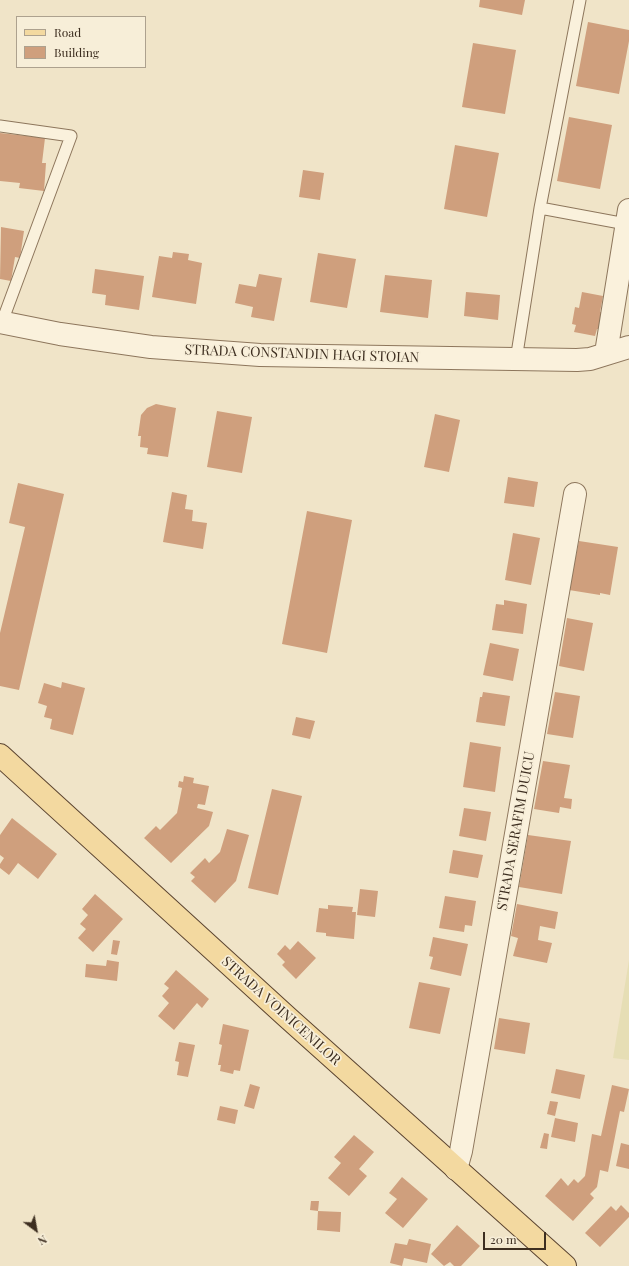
<!DOCTYPE html>
<style>
body{margin:0}
#map{position:relative;width:629px;height:1266px;overflow:hidden;background:#f0e4c8;font-family:"Playfair Display",serif}
canvas{display:block}
.legend{position:absolute;left:16px;top:16px;width:130px;height:52px;box-sizing:border-box;background:#f7eed8;border:1px solid #ada18e;margin:0;padding:5px 7px;list-style:none;font-size:12px;color:#3d2e20}
.legend li{display:flex;align-items:center;gap:8px;height:20px}
.legend b{width:20px;border:1px solid #ada18e}
.north{position:absolute;left:16px;top:1210px;width:40px;height:40px;-webkit-text-stroke:3px #f7eed8;paint-order:stroke;rotate:148deg;font-size:11px;font-weight:700;line-height:16px;text-align:center;color:#3d2e20}
.north::after{content:'';display:block;margin:auto;width:14px;height:18px;background:#3d2e20;clip-path:polygon(50% 0,100% 100%,50% 72%,0 100%)}
.scale{position:absolute;left:483px;top:1232px;width:63px;height:18px;box-sizing:border-box;border:2px solid #3d2e20;border-top:0;padding-left:5px;font-size:12px;line-height:14px;white-space:nowrap;color:#3d2e20;-webkit-text-stroke:3px #f7eed8;paint-order:stroke}
</style>
<div id="map">
<canvas width="629" height="1266"></canvas>
<ul class="legend">
<li><b style="height:5px;background:#f3d9a0"></b>Road</li>
<li><b style="height:11px;background:#cf9f7d"></b>Building</li>
</ul>
<div class="north">N</div>
<div class="scale">20 m</div>
</div>
<script>
const g = document.querySelector('canvas').getContext('2d');
g.lineJoin = 'round';
function fill(path, color) { g.fillStyle = color; g.fill(path, 'evenodd'); }
const poly = rows => new Path2D(rows.map(r => 'M' + r).join(''));
function trace(path, color, width, dash) { g.strokeStyle = color; g.lineWidth = width; g.lineCap = dash ? 'butt' : 'round'; g.setLineDash(dash || []); g.stroke(path); }
function label(font, color, halo, rows, align = 'center') {
  g.font = font + ' "Playfair Display",serif'; g.lineWidth = 3.5; g.setLineDash([]); g.textBaseline = 'middle'; g.strokeStyle = halo; g.fillStyle = color; for (const [text, x, y, turn = 0] of rows) {
    g.save(); g.translate(x, y); g.rotate((+turn || 0) * Math.PI / 180); g.textAlign = isNaN(turn) ? turn : align; if (halo) g.strokeText(text, 0, 0); g.fillText(text, 0, 0); g.restore();
  }
}
fill(poly([
 [629,960,629,1060,613,1058]
]), '#e6deb5');
fill(poly([
 [480,0,525,0,522,15,479,7],
 [588,22,629,30,629,41,619,94,576,86],
 [473,43,516,50,505,114,462,107],
 [569,117,612,125,600,189,557,181],
 [0,133,45,138,42,163,46,163,44,191,19,188,20,183,0,181],
 [455,145,499,153,487,217,444,209],
 [303,170,324,173,320,200,299,197],
 [1,227,24,231,20,258,15,257,11,281,0,279],
 [173,252,189,254,188,260,202,263,196,304,152,297,159,256,172,258],
 [318,253,356,259,347,308,310,302],
 [95,269,144,276,139,310,105,305,106,295,92,293],
 [259,274,282,278,274,321,251,317,253,307,235,303,239,284,256,287],
 [385,275,432,280,428,318,380,312],
 [466,292,500,295,498,320,464,316],
 [582,292,603,296,600,312,604,313,601,330,597,329,595,336,574,332,576,325,572,324,575,307,579,308],
 [156,404,176,408,168,457,147,454,148,448,140,447,141,436,138,436,141,415,147,408],
 [217,411,252,417,242,473,207,467],
 [435,414,460,420,449,472,424,467],
 [508,477,538,482,534,507,504,503],
 [18,483,64,494,19,690,0,686,0,633,25,527,9,523],
 [172,492,187,495,185,509,193,510,192,521,207,523,203,549,163,542],
 [307,511,352,520,327,653,282,644],
 [513,533,540,538,531,585,505,580],
 [579,541,618,547,610,595,600,593,600,595,569,590],
 [504,600,527,604,523,634,492,630,496,604,504,605],
 [567,618,593,623,584,671,559,666],
 [490,643,519,649,513,681,483,675],
 [62,682,85,688,73,735,50,729,52,719,44,717,47,706,38,703,44,683,61,688],
 [483,692,510,696,505,726,476,722,480,697,482,697],
 [555,692,580,696,573,738,547,734],
 [296,717,315,721,310,739,292,735],
 [470,742,501,747,495,792,463,787],
 [543,761,570,765,564,798,572,799,571,809,560,807,559,813,534,809],
 [184,776,194,778,193,783,209,786,205,805,198,804,197,808,213,812,209,826,171,863,144,838,156,826,160,830,177,813,182,788,178,787,179,781,183,782],
 [272,789,302,796,278,895,248,888],
 [464,808,491,812,486,841,459,836],
 [12,818,57,854,38,879,18,863,9,875,0,868,0,864,4,858,0,855,0,835],
 [227,829,249,835,236,881,215,903,191,881,195,877,190,873,205,858,209,863,220,852],
 [528,835,571,841,562,894,519,887],
 [453,850,483,855,478,878,449,873],
 [360,889,378,891,375,917,357,915],
 [95,894,123,919,93,952,78,938,86,929,80,924,88,915,82,909],
 [445,896,476,901,472,926,465,925,464,932,439,928],
 [517,904,558,912,555,929,540,926,538,940,552,943,547,963,513,956,518,938,511,936],
 [328,905,353,907,352,912,356,912,354,939,326,936,326,933,316,932,319,908,328,909],
 [433,937,468,944,461,976,430,969,433,957,429,956],
 [113,940,120,941,117,955,111,954],
 [298,941,316,958,296,979,282,965,285,962,277,954,285,945,290,950],
 [107,960,119,962,117,981,85,977,86,964,106,966],
 [176,970,209,999,202,1008,197,1003,174,1030,158,1016,169,1003,162,996,169,988,164,984],
 [419,982,450,988,440,1034,409,1028],
 [499,1018,530,1023,525,1054,494,1049],
 [223,1024,249,1030,240,1071,234,1070,233,1074,220,1071,221,1065,218,1065,222,1045,219,1044],
 [179,1042,195,1045,188,1077,177,1075,179,1062,175,1061],
 [556,1069,585,1075,580,1099,551,1093],
 [250,1084,260,1087,254,1109,244,1106],
 [612,1085,629,1089,624,1112,620,1111,608,1172,600,1170,597,1187,590,1194,594,1198,573,1221,545,1196,561,1178,568,1186,574,1179,578,1183,585,1176,592,1134,601,1136],
 [550,1101,558,1102,555,1116,547,1114],
 [220,1106,238,1110,235,1124,217,1120],
 [555,1118,578,1123,575,1142,551,1137],
 [544,1133,549,1134,547,1149,540,1148],
 [354,1135,374,1152,359,1169,367,1176,349,1196,328,1178,341,1163,334,1157],
 [621,1143,629,1145,629,1169,616,1166],
 [402,1177,428,1199,403,1228,385,1213,397,1199,389,1193],
 [311,1201,319,1201,318,1211,310,1210],
 [621,1205,629,1213,629,1217,600,1247,585,1233,611,1206,616,1211],
 [318,1211,341,1212,340,1232,317,1230],
 [457,1225,480,1246,461,1266,454,1266,450,1262,444,1266,431,1254],
 [409,1239,431,1244,427,1263,404,1258,402,1266,390,1263,395,1243,407,1245]
]), '#cf9f7d');
const lane = poly([
 [0,126,71,136,2,322],
 [540,208,626,224],
 [516,360,540,208,580,0]
]);
const street = poly([
 [0,322,60,334,151,347,260,355,577,360,590,359,629,347],
 [606,353,629,210],
 [456,1169,461,1151,575,494]
]);
const primary = poly([
 [0,755,287,1017,565,1266]
]);
trace(lane, '#8d765c', 13);
trace(street, '#8d765c', 24);
trace(primary, '#5b4430', 24);
trace(lane, '#faf1dc', 11);
trace(street, '#faf1dc', 22);
trace(primary, '#f3d9a0', 22);
label('14px', '#3d2e20', '#f7eed8', [
 ["STRADA CONSTANDIN HAGI STOIAN",302,354,2],
 ["STRADA SERAFIM DUICU",516,831,-80],
 ["STRADA VOINICENILOR",281,1011,42]
]);
</script>
